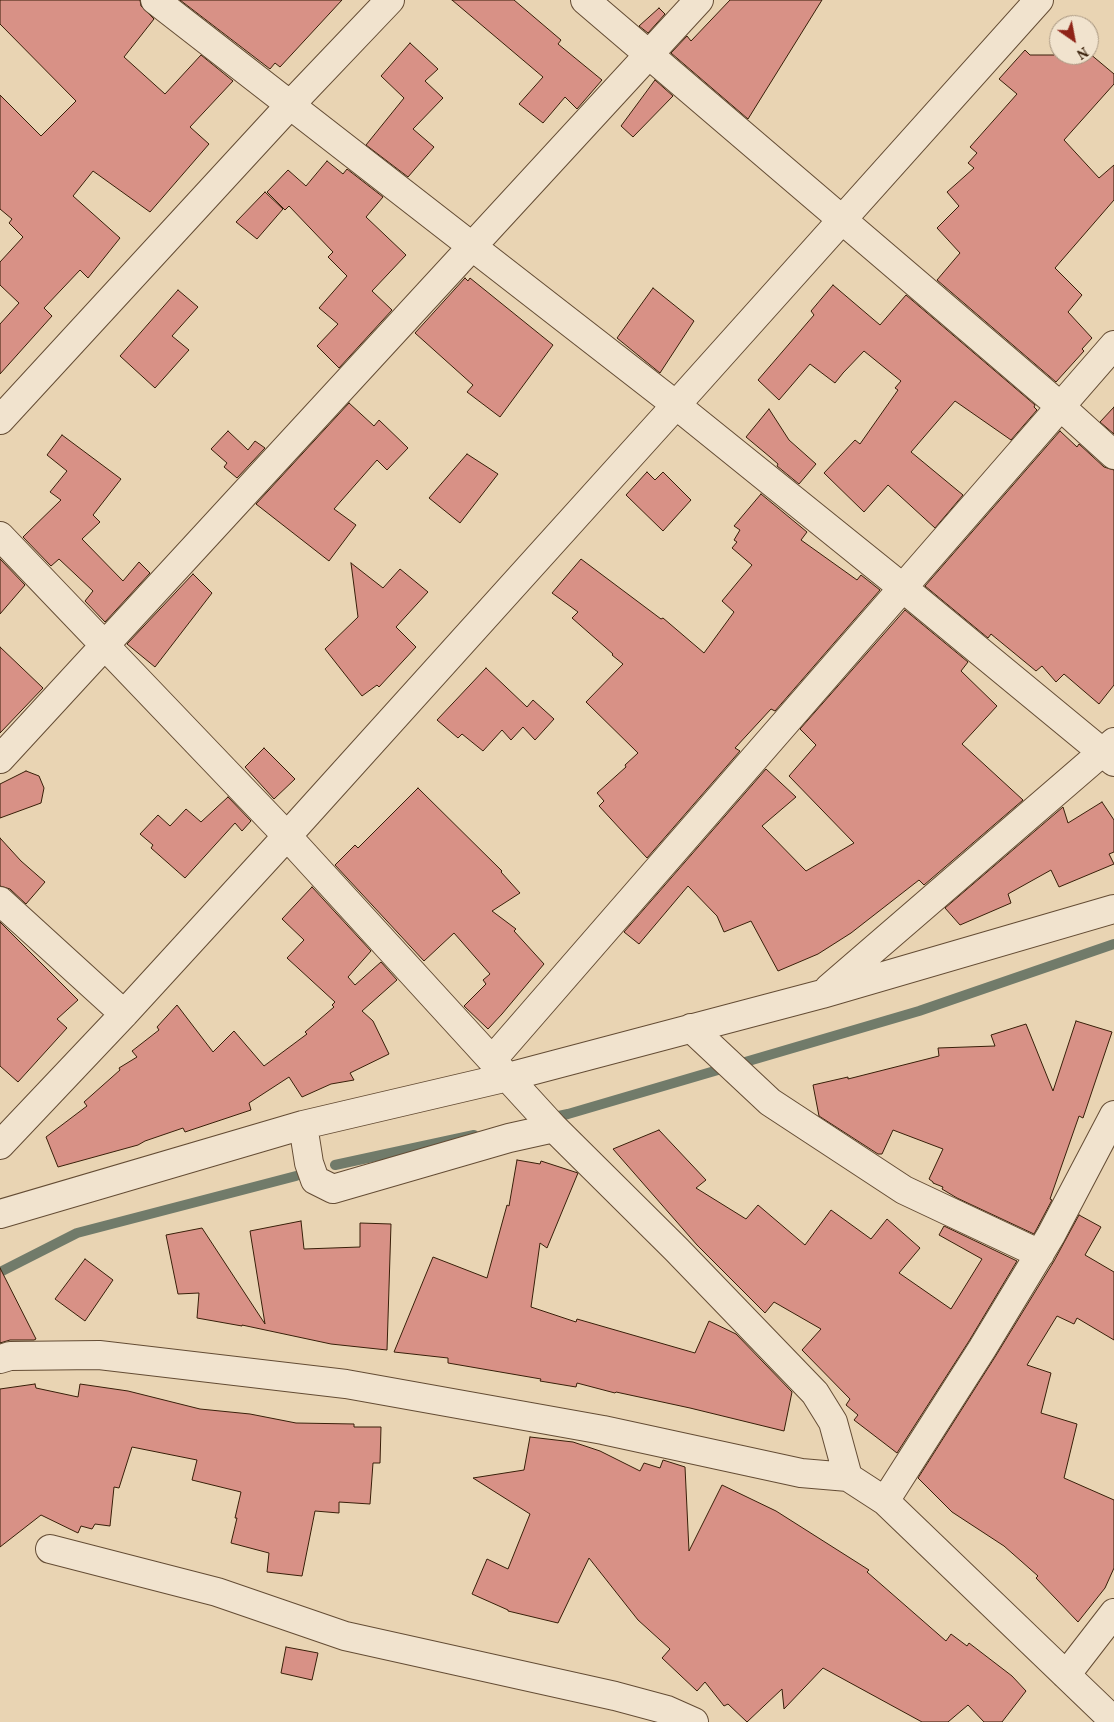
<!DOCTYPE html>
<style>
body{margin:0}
#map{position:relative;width:1114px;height:1722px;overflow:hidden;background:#e9d4b3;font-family:Vollkorn,serif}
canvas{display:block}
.north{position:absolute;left:1049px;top:15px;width:50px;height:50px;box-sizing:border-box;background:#f1e3ce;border:1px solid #a7957f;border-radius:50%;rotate:147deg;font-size:14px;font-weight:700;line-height:20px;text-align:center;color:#381f09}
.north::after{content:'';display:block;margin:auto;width:18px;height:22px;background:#8f2418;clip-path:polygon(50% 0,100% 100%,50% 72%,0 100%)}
</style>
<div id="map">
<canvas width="1114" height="1722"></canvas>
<div class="north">N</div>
</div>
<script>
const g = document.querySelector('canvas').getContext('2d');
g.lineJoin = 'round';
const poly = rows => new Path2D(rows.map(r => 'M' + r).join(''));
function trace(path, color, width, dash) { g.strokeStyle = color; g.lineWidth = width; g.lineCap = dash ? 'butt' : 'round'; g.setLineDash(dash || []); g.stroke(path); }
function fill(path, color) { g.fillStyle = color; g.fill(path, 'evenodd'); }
trace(poly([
 [549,1118,568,1114,919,1011,1114,944],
 [335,1165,474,1135],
 [0,1272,77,1233,296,1176]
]), '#717b6a', 10);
const building = poly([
 [0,0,140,0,141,6,154,19,124,57,165,94,201,55,233,81,190,127,209,144,150,212,93,171,73,196,120,238,88,278,80,270,44,308,52,316,0,374,0,324,19,303,0,285,0,262,23,237,9,223,12,219,0,209,0,95,41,136,76,101,0,24,0,0],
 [180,0,342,0,280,67,275,63,270,69,180,0],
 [452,0,514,0,561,40,558,44,602,80,577,109,565,97,543,123,519,104,543,77,452,0],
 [730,0,822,0,748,119,671,53,687,36,691,41,730,0],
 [659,8,665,14,648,33,639,26,659,8],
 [410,43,438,69,425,81,443,98,413,129,434,147,408,177,366,145,404,98,381,76,410,43],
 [1059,49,1059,55,1089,55,1089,53,1114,74,1114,84,1064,140,1099,178,1114,165,1114,200,1055,268,1082,295,1068,312,1092,338,1082,349,1084,351,1056,382,937,280,960,253,937,228,959,206,947,192,974,168,968,163,977,153,970,147,1017,94,999,79,1025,50,1030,55,1054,55,1059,49],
 [655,80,673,96,633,137,621,126,655,80],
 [327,161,343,174,347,169,383,197,366,217,406,255,372,291,392,310,339,368,317,346,338,324,319,308,347,276,328,257,333,252,289,206,285,210,267,192,288,170,306,186,327,161],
 [265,192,283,209,257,239,236,222,265,192],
 [465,278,468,281,470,278,553,345,500,417,467,392,473,385,415,333,465,278],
 [833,285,880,325,906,295,1035,405,1034,407,1037,410,1011,440,955,401,911,452,963,495,935,528,888,485,864,512,824,473,855,440,860,444,898,390,895,388,901,381,864,351,843,373,835,383,810,364,779,400,758,380,814,315,811,311,833,285],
 [653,288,694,321,660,373,617,338,653,288],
 [178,290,198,307,172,336,189,350,155,388,120,356,178,290],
 [349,403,374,426,379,420,408,448,387,470,377,460,334,509,356,525,329,561,256,504,349,403],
 [1114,407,1114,434,1100,422,1114,407],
 [769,409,789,440,816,464,799,484,777,466,778,464,770,457,746,437,769,409],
 [228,431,248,450,255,441,265,448,237,478,224,467,227,463,211,449,228,431],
 [1060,431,1077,447,1079,444,1104,467,1114,470,1114,685,1099,704,1064,674,1056,682,1042,666,1036,671,991,634,988,638,925,586,1060,431],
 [62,435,121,479,93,515,100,522,82,539,123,581,139,562,150,573,105,622,85,601,93,591,59,559,51,566,23,537,61,500,50,492,67,471,47,455,62,435],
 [467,454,498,474,460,523,429,498,467,454],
 [647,472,655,480,663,472,691,500,663,531,626,495,647,472],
 [761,494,807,532,801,540,857,580,861,575,880,590,775,711,771,709,735,748,740,751,647,858,599,806,604,801,597,793,626,767,625,765,638,753,586,702,623,664,612,655,613,654,572,618,578,612,552,593,581,559,661,619,663,618,704,653,734,612,722,601,752,565,732,548,737,542,734,540,740,530,734,526,761,494],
 [0,559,25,585,0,614,0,559],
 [351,563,383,588,400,569,428,592,396,627,416,647,379,687,377,685,362,696,325,649,358,617,351,563],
 [193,574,212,593,155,667,127,644,193,574],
 [905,610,968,662,961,671,997,706,962,744,1023,800,924,885,919,880,851,933,818,954,778,971,751,921,724,932,717,916,688,886,639,944,624,932,766,769,796,797,762,826,806,871,854,843,789,776,816,745,800,729,905,610],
 [0,647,43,688,0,733,0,647],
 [486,668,527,707,533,700,554,719,535,740,523,727,511,740,502,730,483,751,462,734,458,738,437,720,486,668],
 [264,748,295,779,274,799,245,767,264,748],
 [26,771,39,776,44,788,41,803,0,818,0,784,26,771],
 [418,788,502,871,501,872,520,893,492,911,516,929,514,931,544,964,502,1014,488,1029,464,1006,486,984,483,980,490,974,454,933,424,961,335,865,355,845,358,848,418,788],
 [228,797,251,821,242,831,235,823,185,878,151,848,153,845,140,834,158,815,170,826,186,809,201,822,228,797],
 [1102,802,1114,820,1114,852,1109,854,1114,864,1059,887,1051,870,1008,894,1011,903,960,925,945,908,1063,807,1068,823,1102,802],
 [0,838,21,861,45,882,26,904,10,889,0,886,0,838],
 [312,887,371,951,348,977,355,985,381,962,397,980,362,1011,373,1021,389,1054,350,1073,354,1080,331,1084,302,1097,289,1077,249,1103,251,1110,185,1132,183,1128,145,1141,138,1145,58,1167,46,1137,87,1106,84,1102,120,1070,119,1068,137,1057,132,1051,159,1030,157,1027,177,1005,213,1052,234,1031,264,1066,307,1034,305,1032,334,1007,332,1005,335,1002,287,958,304,940,282,919,312,887],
 [0,922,78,1000,57,1019,67,1028,18,1082,0,1066,0,922],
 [1076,1021,1112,1032,1083,1118,1079,1116,1050,1199,1052,1200,1034,1234,957,1198,942,1189,943,1187,933,1183,933,1182,929,1179,943,1149,893,1130,882,1154,878,1154,819,1116,813,1085,848,1077,848,1079,939,1056,938,1048,995,1046,991,1035,1026,1024,1053,1091,1076,1021],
 [659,1130,706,1180,696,1188,746,1219,758,1205,805,1245,831,1210,871,1239,887,1219,920,1248,899,1273,951,1309,982,1259,939,1235,944,1226,1017,1261,969,1341,897,1453,854,1420,858,1415,846,1405,850,1399,802,1350,821,1329,774,1302,765,1313,697,1245,613,1149,659,1130],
 [517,1160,540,1164,541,1161,578,1173,547,1248,540,1243,531,1307,576,1322,577,1319,695,1353,709,1321,736,1334,792,1392,784,1431,690,1408,616,1392,615,1393,577,1383,576,1387,540,1381,541,1379,448,1363,448,1358,394,1352,433,1257,487,1278,507,1205,509,1206,517,1160],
 [1079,1215,1101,1227,1085,1255,1114,1272,1114,1340,1077,1318,1074,1324,1057,1316,1027,1365,1051,1373,1041,1413,1077,1424,1064,1478,1114,1500,1114,1568,1105,1588,1078,1622,1036,1578,1038,1576,1004,1546,952,1512,918,1478,995,1357,1054,1261,1079,1215],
 [301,1221,304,1249,360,1247,360,1223,391,1224,387,1350,331,1344,242,1325,242,1326,197,1318,199,1293,178,1294,166,1235,202,1228,265,1324,250,1231,301,1221],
 [85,1259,113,1280,85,1321,55,1299,85,1259],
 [0,1268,36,1339,34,1340,10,1340,0,1343,0,1268],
 [35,1384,36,1388,78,1397,80,1384,128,1391,200,1409,250,1414,296,1423,354,1424,354,1427,381,1427,380,1463,373,1463,370,1504,339,1502,339,1513,315,1511,302,1576,267,1572,269,1553,231,1543,237,1518,235,1518,241,1492,192,1480,197,1460,132,1447,119,1488,114,1487,110,1526,95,1524,92,1529,81,1526,78,1533,41,1515,0,1547,0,1389,35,1384],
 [530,1437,573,1442,600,1451,640,1471,644,1463,660,1468,663,1460,685,1467,689,1551,722,1485,776,1511,869,1570,867,1572,946,1641,951,1634,967,1646,969,1643,1012,1676,1026,1691,1002,1722,984,1722,968,1705,948,1722,922,1722,823,1668,784,1709,782,1689,747,1722,728,1704,724,1706,705,1682,697,1691,662,1658,670,1649,638,1620,589,1558,558,1623,508,1611,508,1610,472,1594,487,1559,508,1569,530,1514,473,1478,524,1470,530,1437],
 [286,1647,318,1653,312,1680,281,1673,286,1647]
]);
fill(building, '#d89186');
trace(building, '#381f09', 1);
const street = poly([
 [155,0,676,405,903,588,1114,762],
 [585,0,1060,406,1114,455],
 [0,420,290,105,390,0],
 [0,536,287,836,554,1128,676,1249,815,1393,833,1422,848,1477],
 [0,759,699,0],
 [0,901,124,1014],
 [829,988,1114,742],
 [691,1028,770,1102,904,1190,1040,1254],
 [492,1060,1114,345],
 [303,1125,309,1163,315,1180,333,1189,509,1138,554,1128],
 [0,1145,124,1014,287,836,676,405,1039,0],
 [0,1214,303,1125,508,1077,822,994,1114,909],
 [0,1359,10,1356,99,1355,346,1384,603,1430,801,1473,848,1477,885,1501,1114,1721],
 [885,1501,982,1349,1051,1235,1114,1115],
 [50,1549,217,1592,345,1636,615,1696,667,1710,694,1722],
 [1066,1675,1114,1613]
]);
trace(street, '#644c34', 30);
trace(street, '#f1e3ce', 28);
</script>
